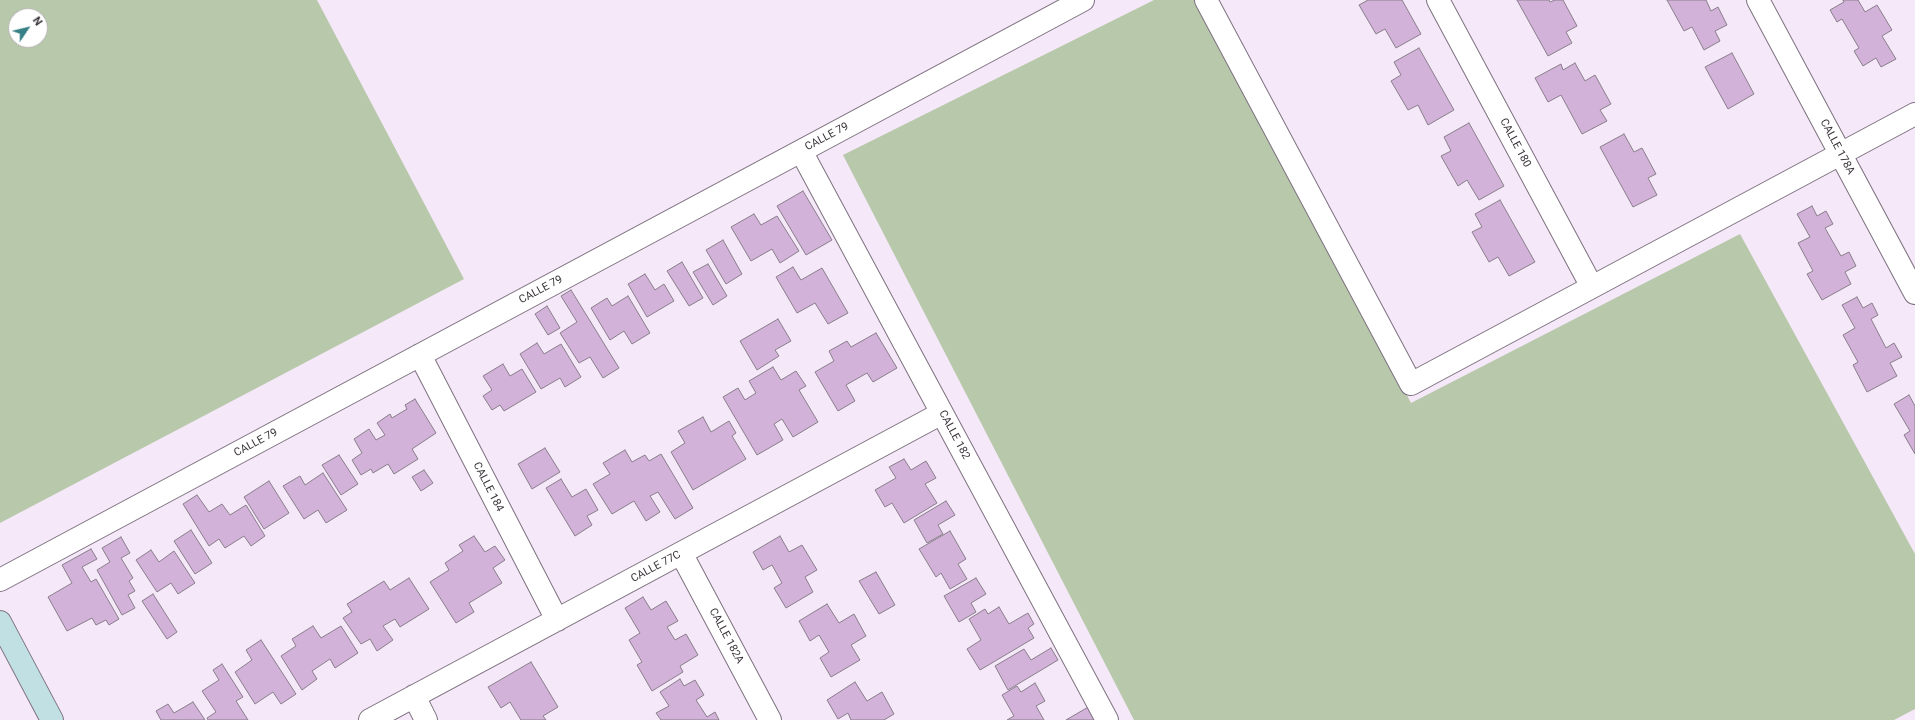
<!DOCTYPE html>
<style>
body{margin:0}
#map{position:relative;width:1915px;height:720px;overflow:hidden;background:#f5e8f8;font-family:Roboto,sans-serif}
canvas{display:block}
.north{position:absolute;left:8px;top:8px;width:40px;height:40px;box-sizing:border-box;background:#fff;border:1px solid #b0aeb0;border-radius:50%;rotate:55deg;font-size:11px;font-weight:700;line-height:16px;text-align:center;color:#393439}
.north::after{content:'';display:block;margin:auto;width:14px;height:18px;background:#378085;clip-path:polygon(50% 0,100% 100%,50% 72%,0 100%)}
</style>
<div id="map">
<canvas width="1915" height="720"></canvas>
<div class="north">N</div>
</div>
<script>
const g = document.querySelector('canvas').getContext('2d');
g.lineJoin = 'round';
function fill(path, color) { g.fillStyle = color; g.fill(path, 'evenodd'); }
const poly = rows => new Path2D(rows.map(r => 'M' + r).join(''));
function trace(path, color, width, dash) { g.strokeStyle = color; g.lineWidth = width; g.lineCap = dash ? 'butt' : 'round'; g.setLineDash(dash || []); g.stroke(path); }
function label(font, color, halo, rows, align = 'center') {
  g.font = font + ' Roboto,sans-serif'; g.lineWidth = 3; g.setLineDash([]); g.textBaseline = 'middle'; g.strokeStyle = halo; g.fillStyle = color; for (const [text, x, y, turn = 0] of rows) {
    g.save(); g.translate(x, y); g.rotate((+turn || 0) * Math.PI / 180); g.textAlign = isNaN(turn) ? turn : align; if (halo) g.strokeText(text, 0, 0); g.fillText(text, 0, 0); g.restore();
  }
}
fill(poly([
 [0,0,317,0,464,279,0,523],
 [16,16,40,16,40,40,16,40],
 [1154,0,1203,0,1411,403,1740,234,1915,554,1915,709,1894,720,1134,720,843,155]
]), '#b8c8ab');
const building = poly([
 [1368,0,1402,0,1421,34,1396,48,1385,29,1376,34,1359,5,1368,0],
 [1517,0,1549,0,1550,2,1555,0,1563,0,1577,26,1566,32,1572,43,1548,56,1517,0],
 [1667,0,1706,0,1711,11,1718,7,1727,25,1715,31,1720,41,1704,50,1692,27,1684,31,1667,0],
 [1843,0,1858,0,1865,12,1877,5,1892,30,1882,36,1896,59,1881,67,1876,58,1863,66,1854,51,1859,48,1842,19,1837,22,1830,10,1844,2,1843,0],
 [1419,48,1454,110,1428,125,1418,105,1408,110,1391,81,1401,75,1394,62,1419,48],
 [1732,53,1754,94,1728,109,1705,67,1732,53],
 [1575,63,1585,81,1595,75,1611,104,1600,110,1607,121,1582,134,1561,95,1548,102,1535,78,1561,64,1563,70,1575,63],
 [1469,123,1504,186,1479,200,1467,180,1458,186,1441,156,1451,151,1444,137,1469,123],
 [1624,134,1634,152,1642,148,1656,174,1648,178,1657,195,1633,207,1600,147,1624,134],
 [803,191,832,240,806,255,777,206,803,191],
 [1500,200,1535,262,1509,276,1498,257,1489,262,1472,232,1482,227,1475,214,1500,200],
 [1812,206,1817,216,1826,211,1833,224,1825,228,1841,256,1849,252,1856,266,1845,272,1851,284,1822,300,1807,274,1813,271,1798,243,1810,237,1797,214,1812,206],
 [754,214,761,225,777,216,799,251,780,263,772,249,751,261,731,227,754,214],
 [723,240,742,274,726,284,706,250,723,240],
 [682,262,703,298,689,306,667,271,682,262],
 [708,264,727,296,713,305,693,272,708,264],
 [793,267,801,280,822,268,848,313,828,324,815,303,797,313,776,277,793,267],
 [645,274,655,290,664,284,674,301,647,317,628,284,645,274],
 [571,290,619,368,603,378,590,357,579,363,560,333,577,322,561,296,571,290],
 [628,296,650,333,632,344,624,331,610,340,591,308,607,298,612,306,628,296],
 [1857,297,1863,308,1872,303,1878,315,1871,319,1886,348,1894,343,1902,357,1890,363,1897,376,1867,392,1853,365,1858,362,1843,335,1855,328,1842,305,1857,297],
 [547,306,560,328,548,335,535,314,547,306],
 [778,319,791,341,775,350,779,356,757,370,740,341,778,319],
 [876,333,897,368,873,382,867,373,846,385,855,401,838,411,815,372,834,361,829,351,847,341,851,347,876,333],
 [537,343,544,354,561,344,581,377,565,387,560,378,541,389,520,354,537,343],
 [503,364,510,376,522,369,536,392,504,411,500,405,492,410,483,396,492,390,483,376,503,364],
 [773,367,781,380,796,371,806,386,799,390,818,422,793,437,782,419,774,424,783,440,757,455,723,397,738,388,745,400,756,393,749,381,773,367],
 [1909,395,1915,406,1915,454,1904,435,1910,431,1894,404,1909,395],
 [415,399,436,433,412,449,418,459,394,474,388,464,373,473,371,469,361,475,352,460,362,453,354,439,369,429,376,440,385,435,377,423,390,414,392,418,407,409,405,405,415,399],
 [703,417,711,432,729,421,736,433,732,436,746,459,693,490,671,452,685,443,678,431,703,417],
 [545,448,560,472,532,489,518,464,545,448],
 [625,450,632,462,645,455,649,461,661,454,693,508,675,519,658,492,650,496,660,512,646,521,634,501,612,514,593,484,610,474,603,463,625,450],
 [339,455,358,484,341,495,322,465,339,455],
 [904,459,911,470,926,461,936,478,925,484,937,503,904,523,892,503,885,507,875,490,896,478,889,467,904,459],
 [424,470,433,483,421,491,412,477,424,470],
 [323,473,347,510,326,523,318,510,304,519,283,486,300,476,305,485,323,473],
 [561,479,572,497,586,489,598,510,587,516,592,525,575,536,546,488,561,479],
 [269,481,289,513,264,529,244,497,269,481],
 [197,495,209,512,222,504,230,515,246,505,265,536,251,546,244,536,225,548,219,539,209,546,183,504,197,495],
 [946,501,955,515,938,525,943,534,927,543,914,520,946,501],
 [191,530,212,563,195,574,174,541,191,530],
 [950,531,966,559,958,564,967,579,950,589,941,573,936,577,919,549,950,531],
 [474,536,485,552,495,546,505,560,493,568,502,583,469,603,474,612,456,623,430,582,449,570,445,563,463,551,459,545,474,536],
 [780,536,789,552,802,545,817,570,805,577,813,592,786,608,774,588,782,583,772,565,763,570,753,552,780,536],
 [121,537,130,553,121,558,133,578,129,581,135,591,128,595,135,608,122,615,97,570,110,562,102,548,121,537],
 [91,549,97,559,82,567,91,582,96,579,119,619,109,625,106,620,96,625,92,618,67,631,48,597,72,583,62,565,91,549],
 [151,550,159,562,174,551,195,583,178,594,171,583,157,592,136,560,151,550],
 [876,572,895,605,879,614,859,581,876,572],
 [409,578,429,609,400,627,395,619,383,626,393,640,377,651,370,639,361,644,343,618,352,612,347,604,384,581,390,590,409,578],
 [976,578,986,594,971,603,976,612,959,622,944,596,976,578],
 [153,594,177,632,167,639,142,601,153,594],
 [643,597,651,610,666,601,678,621,667,627,675,640,686,634,698,655,680,666,683,672,652,691,637,665,642,662,629,640,640,633,625,608,643,597],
 [827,604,839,623,854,614,866,636,851,645,860,660,831,677,820,658,829,652,819,635,810,641,799,621,827,604],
 [999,607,1009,624,1028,613,1034,624,1028,628,1034,638,980,670,967,649,981,640,969,619,985,609,988,614,999,607],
 [313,626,321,638,341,626,358,653,335,668,330,659,312,671,317,679,302,690,281,656,296,646,292,639,313,626],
 [261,640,296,694,281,704,273,692,255,704,235,672,252,660,246,650,261,640],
 [1051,648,1058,660,1008,690,995,666,1024,649,1031,660,1051,648],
 [531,662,558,707,543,716,546,720,521,720,510,702,501,708,488,687,531,662],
 [222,664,243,697,236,701,248,720,208,720,207,718,216,712,202,691,219,680,213,670,222,664],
 [680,679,684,686,695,680,704,695,696,700,707,717,715,712,719,720,661,720,656,713,669,706,660,692,680,679],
 [855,682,867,701,882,692,894,714,884,720,851,720,848,713,838,719,827,700,855,682],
 [1035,683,1045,701,1036,706,1044,720,1007,720,1014,716,1002,695,1017,686,1021,692,1035,683],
 [193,702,205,720,161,720,156,711,168,704,174,713,193,702],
 [1090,706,1098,720,1066,720,1090,706]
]);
fill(building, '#d2b2d8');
trace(building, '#897e8b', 1);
const minor = poly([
 [1206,0,1411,384,1915,114],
 [1438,0,1592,287],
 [1758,0,1915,293],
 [801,151,1107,720],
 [420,355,557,620],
 [681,553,770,720],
 [0,580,1083,0],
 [414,696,426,720],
 [370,720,942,413]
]);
const secondary = poly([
 [0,622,52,720]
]);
trace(minor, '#7d717f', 24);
trace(secondary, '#7d717f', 24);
trace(minor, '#fff', 22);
trace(secondary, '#c1e0e3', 22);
label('11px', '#393439', '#fff', [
 ["CALLE 79",827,137,-28],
 ["CALLE 180",1515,143,62],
 ["CALLE 178A",1837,147,62],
 ["CALLE 79",541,290,-28],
 ["CALLE 182",954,435,62],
 ["CALLE 79",256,443,-28],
 ["CALLE 184",488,487,63],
 ["CALLE 77C",656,567,-28],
 ["CALLE 182A",726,636,62]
]);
</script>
